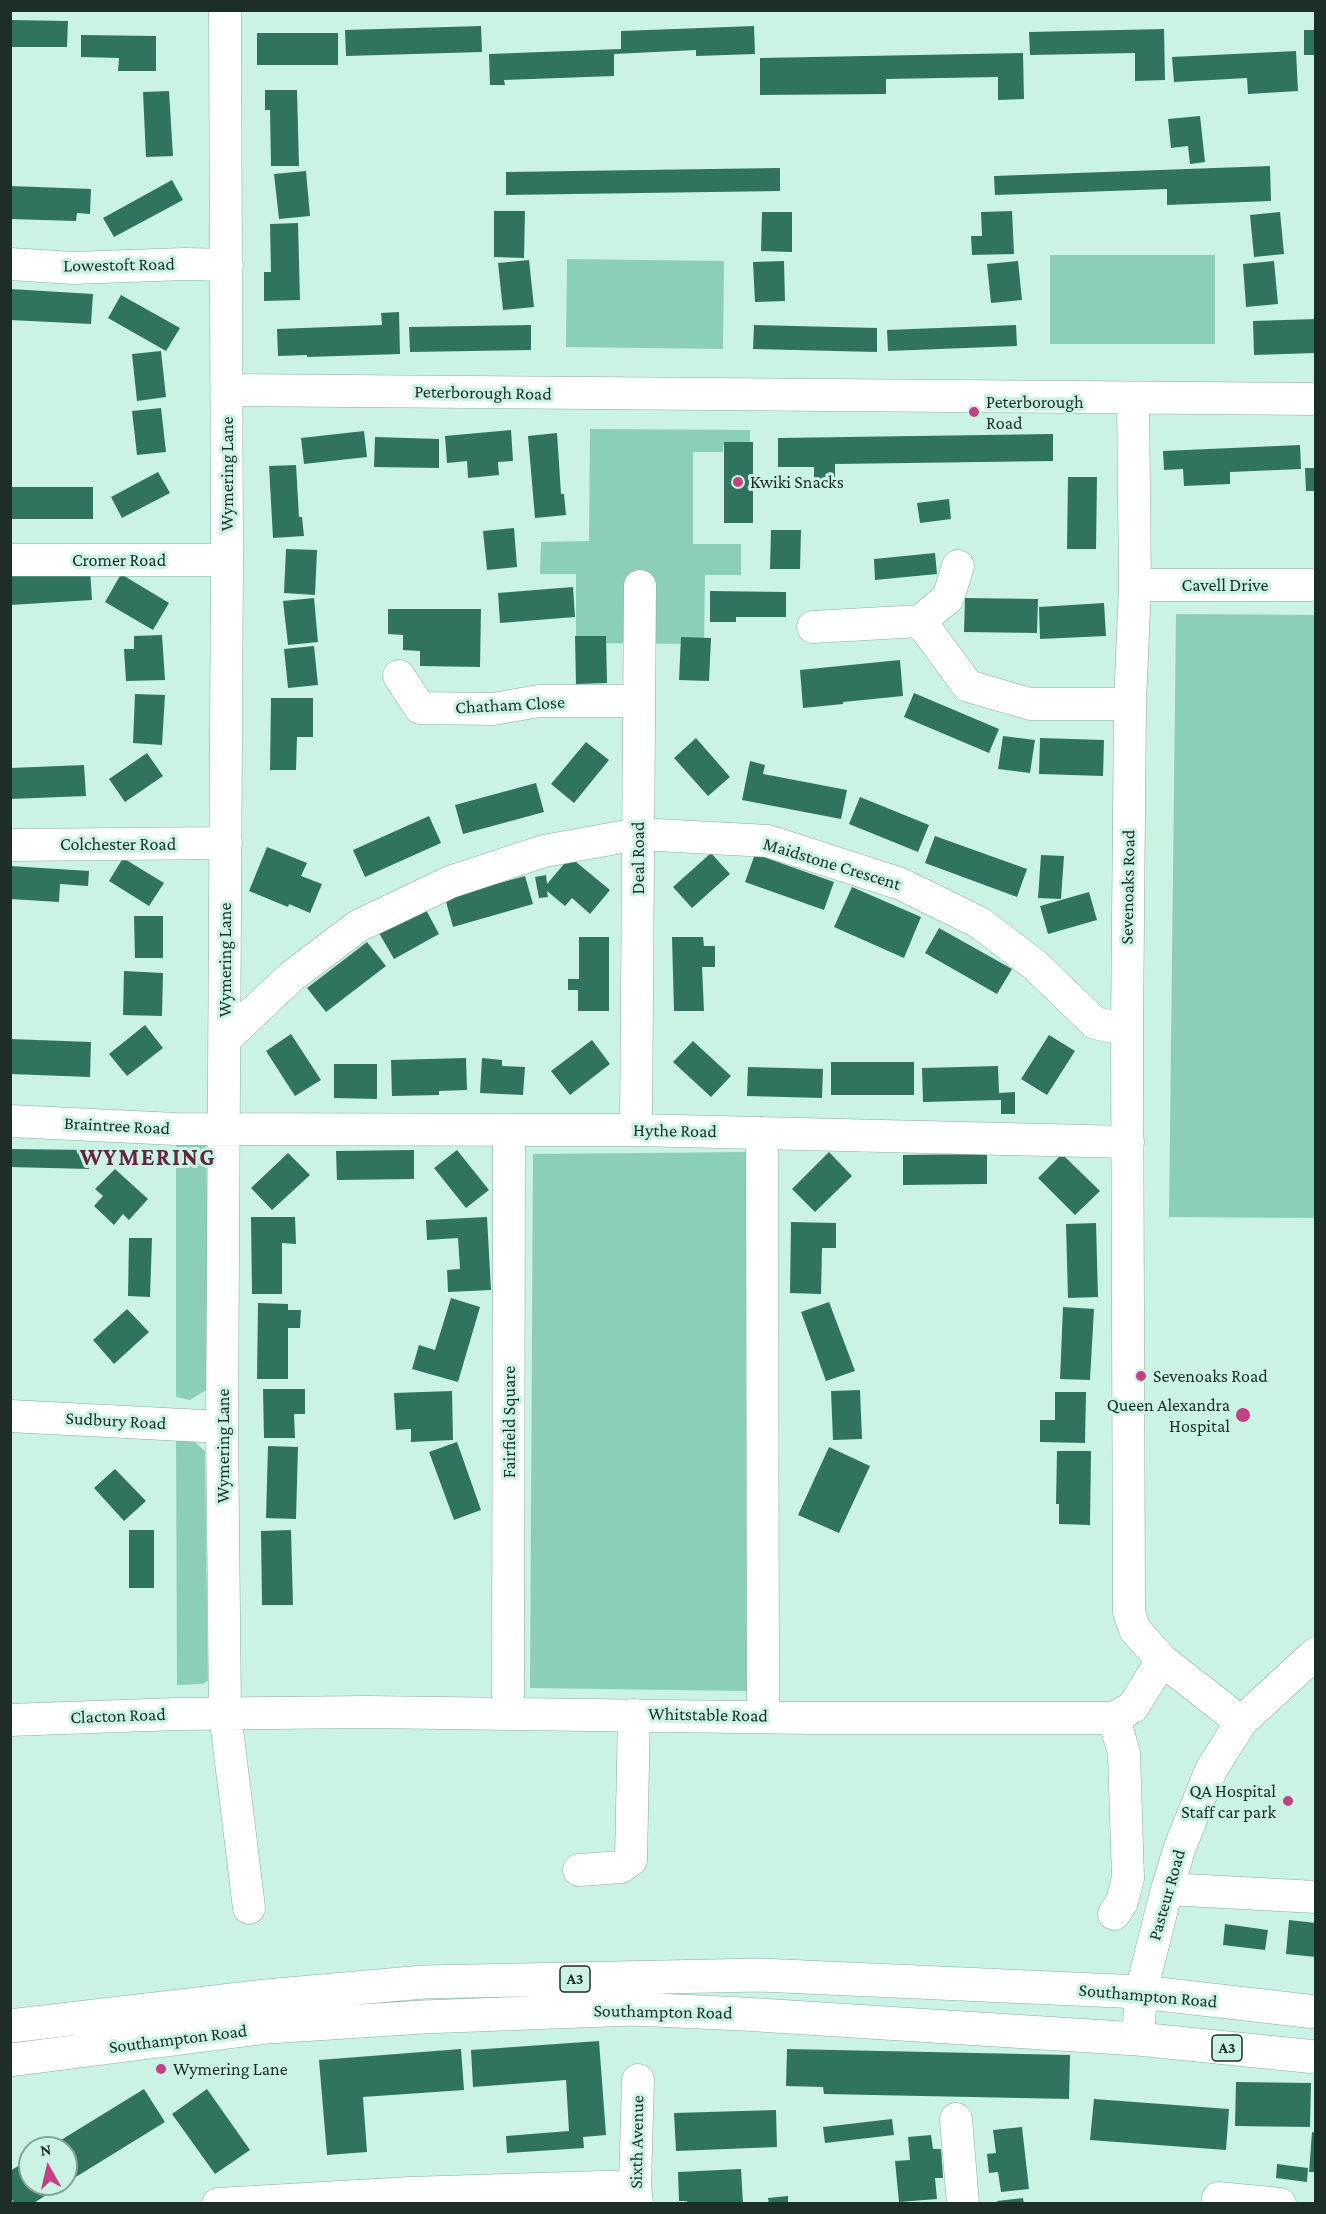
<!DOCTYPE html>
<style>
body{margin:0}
#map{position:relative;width:1326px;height:2214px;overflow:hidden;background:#caf3e4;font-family:"Crimson Pro",serif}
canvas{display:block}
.frame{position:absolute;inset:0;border:12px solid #1d2d27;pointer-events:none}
.north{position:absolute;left:18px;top:2136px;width:60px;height:60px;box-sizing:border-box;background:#caf3e4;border:2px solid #85a498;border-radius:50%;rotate:352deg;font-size:16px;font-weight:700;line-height:24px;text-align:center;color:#1d2d27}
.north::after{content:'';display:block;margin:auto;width:21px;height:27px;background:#c34085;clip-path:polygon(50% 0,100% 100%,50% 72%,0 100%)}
</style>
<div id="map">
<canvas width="1326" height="2214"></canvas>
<div class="frame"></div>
<div class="north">N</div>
</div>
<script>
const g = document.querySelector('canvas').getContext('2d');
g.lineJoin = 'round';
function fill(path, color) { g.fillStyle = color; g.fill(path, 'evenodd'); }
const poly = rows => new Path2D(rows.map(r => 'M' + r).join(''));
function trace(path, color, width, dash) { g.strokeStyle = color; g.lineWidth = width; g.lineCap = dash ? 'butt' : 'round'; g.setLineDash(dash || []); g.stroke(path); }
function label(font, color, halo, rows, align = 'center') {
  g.font = font + ' "Crimson Pro",serif'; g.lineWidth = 6; g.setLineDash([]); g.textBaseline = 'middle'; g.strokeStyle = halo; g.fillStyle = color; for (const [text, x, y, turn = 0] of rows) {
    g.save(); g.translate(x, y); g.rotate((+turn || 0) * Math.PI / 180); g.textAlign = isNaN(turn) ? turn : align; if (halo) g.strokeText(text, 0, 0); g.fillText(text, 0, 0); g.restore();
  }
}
fill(poly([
 [1050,255,1215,255,1215,344,1050,344],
 [567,259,724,261,723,349,566,347],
 [590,429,750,430,750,445,723,445,723,452,693,452,693,544,741,544,741,575,705,575,704,644,576,643,576,574,540,574,541,542,589,541],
 [1176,614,1315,615,1315,1218,1169,1217],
 [176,1140,206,1140,208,1252,206,1390,190,1400,176,1397],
 [753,1152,748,1691,530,1688,533,1154],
 [176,1437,191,1439,205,1451,208,1681,202,1684,177,1685]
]), '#8bcfb9');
fill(poly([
 [10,20,68,21,67,47,10,47],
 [481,26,482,52,346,56,345,30],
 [754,26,755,54,696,56,696,50,614,54,614,76,504,80,505,85,490,85,489,54,621,49,621,31],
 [1164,29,1165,80,1135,81,1135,53,1030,55,1029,32],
 [1304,30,1316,30,1316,55,1304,55],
 [257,33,338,33,338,65,257,65],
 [81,35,156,36,156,71,118,71,119,58,81,57],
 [1296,51,1298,91,1248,94,1247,78,1174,82,1172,57],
 [1023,53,1024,99,998,100,998,77,886,79,886,94,760,95,760,58],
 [265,90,297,90,299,166,271,166,270,110,265,110],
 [169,91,173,156,146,157,143,92],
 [1200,116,1205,162,1190,164,1188,146,1171,148,1168,119],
 [1270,166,1271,201,1167,205,1167,189,995,195,994,176],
 [780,168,780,191,506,195,506,172],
 [306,171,310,216,279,219,274,174],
 [172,180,183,200,114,237,103,218],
 [10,186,91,189,90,214,77,213,76,221,10,219],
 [494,211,525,211,524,258,494,257],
 [1012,211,1014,254,972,255,971,236,982,236,981,212],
 [762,212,792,212,792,252,761,251],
 [1280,212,1284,254,1254,257,1250,215],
 [298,223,300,300,264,301,264,272,271,272,270,224],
 [529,260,534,307,503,310,498,263],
 [784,261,785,301,755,302,753,262],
 [1018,261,1022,300,991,303,987,264],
 [1274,261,1278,304,1246,307,1243,264],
 [10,289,93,294,91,324,10,320],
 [121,295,180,328,166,351,108,318],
 [399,312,400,354,307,357,307,355,278,356,277,329,382,325,381,313],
 [1316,319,1316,353,1254,355,1253,321],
 [531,325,531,350,410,352,409,327],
 [754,325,877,328,877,352,753,349],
 [1016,325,1017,346,888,351,887,330],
 [161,351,166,397,137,401,132,354],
 [161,408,166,452,137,455,132,411],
 [511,430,513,461,498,462,499,475,468,478,467,461,447,463,445,436],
 [364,431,367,457,304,464,301,438],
 [557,433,561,494,564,494,566,515,535,518,528,436],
 [1053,434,1053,461,835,464,835,480,814,480,814,467,778,467,778,438],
 [375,437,439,439,439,468,374,467],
 [724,442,753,442,753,523,724,523],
 [1300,445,1301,469,1230,472,1230,484,1184,486,1183,469,1164,470,1163,451],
 [296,465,299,517,302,517,304,536,273,538,269,466],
 [1305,468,1316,468,1316,491,1306,491],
 [158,472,170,493,122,518,111,497],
 [1068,477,1097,477,1096,549,1067,549],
 [10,487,93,487,93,519,10,519],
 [949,499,951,519,920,523,917,503],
 [514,528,517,567,487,570,483,531],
 [771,530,801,530,800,569,770,569],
 [286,549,317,550,315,595,284,593],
 [935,553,937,574,875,580,874,559],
 [90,569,92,600,10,605,10,574],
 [121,574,169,603,153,630,105,602],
 [573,587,575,617,500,623,498,593],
 [710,591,786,592,786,617,736,617,736,622,710,622],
 [314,598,318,642,288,645,283,601],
 [965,598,1038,599,1037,633,964,632],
 [1104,603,1106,636,1040,639,1039,607],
 [388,609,481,609,480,667,420,666,420,651,403,650,403,635,388,634],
 [162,635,165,680,126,681,124,649,134,649,134,636],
 [575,636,606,636,607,683,576,684],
 [681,637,711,638,709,681,679,680],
 [314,646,318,685,288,688,284,649],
 [900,660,903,696,843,702,843,704,803,708,800,670],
 [914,693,999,729,989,753,904,717],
 [135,694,165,695,162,745,133,743],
 [271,698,313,698,313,737,297,737,296,770,270,770],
 [1003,736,1035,740,1030,773,998,769],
 [696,738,730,777,708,796,674,758],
 [1040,738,1104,740,1103,776,1039,774],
 [586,742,609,760,574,803,551,784],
 [147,753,163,776,125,802,109,779],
 [750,761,765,765,763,774,847,790,841,819,742,800],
 [84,765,86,796,10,799,10,768],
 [536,783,544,812,463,834,455,805],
 [860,797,929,825,918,852,849,824],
 [429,816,441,843,365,877,353,850],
 [935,836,1027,869,1017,897,925,863],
 [267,847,307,863,301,876,322,884,310,913,289,904,288,907,249,891],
 [711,853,730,874,692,908,673,887],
 [755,854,834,882,824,910,745,882],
 [1041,855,1064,856,1061,899,1038,898],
 [570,857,610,890,590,914,572,898,565,906,547,891,548,897,539,898,535,877,546,875,547,884],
 [123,858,164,883,149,906,109,881],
 [10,866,89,871,88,886,60,884,59,902,10,899],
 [525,876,533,904,453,927,445,898],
 [852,887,921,917,904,958,834,927],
 [1089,892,1097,920,1048,934,1040,906],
 [425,908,439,934,394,959,379,933],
 [134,916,163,916,163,958,135,958],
 [939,928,1012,969,997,994,925,953],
 [579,937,609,937,609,1011,578,1011,578,990,568,990,568,979,579,979],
 [672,937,703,937,704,946,715,946,715,967,702,967,704,1011,674,1011],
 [367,942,386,966,326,1012,307,988],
 [124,971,163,973,162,1016,123,1015],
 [145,1025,163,1048,127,1076,109,1054],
 [291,1034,321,1080,295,1096,266,1051],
 [1049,1035,1075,1051,1047,1095,1021,1079],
 [10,1039,91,1042,90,1077,10,1074],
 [592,1040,610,1064,570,1095,551,1071],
 [693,1041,731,1076,711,1097,673,1062],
 [466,1058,467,1090,439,1091,439,1095,392,1096,391,1060],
 [482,1058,502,1060,502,1066,525,1067,523,1095,480,1093],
 [831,1062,914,1062,914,1095,831,1095],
 [334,1064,377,1064,377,1099,334,1098],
 [998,1066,999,1093,1015,1092,1015,1114,1001,1114,1001,1100,923,1102,922,1068],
 [748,1067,823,1069,822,1098,747,1096],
 [10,1149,90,1150,89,1169,10,1167],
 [414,1150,414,1179,337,1180,336,1151],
 [457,1150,489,1190,466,1208,434,1168],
 [829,1152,852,1176,815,1212,792,1189],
 [288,1153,310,1175,272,1210,251,1188],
 [987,1154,987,1184,903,1185,903,1155],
 [1062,1154,1100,1191,1075,1215,1038,1178],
 [115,1169,148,1199,129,1220,123,1214,114,1225,94,1206,103,1196,95,1189],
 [251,1217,295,1217,296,1244,282,1243,282,1294,252,1294],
 [487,1217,491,1290,448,1292,447,1270,460,1269,458,1238,427,1240,426,1220],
 [791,1222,836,1223,836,1248,822,1248,821,1294,790,1293],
 [1096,1223,1098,1297,1068,1298,1066,1224],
 [129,1238,152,1238,150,1297,128,1296],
 [451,1298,480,1307,458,1382,412,1369,419,1345,435,1350],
 [829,1302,855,1371,826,1381,801,1312],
 [258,1303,288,1304,288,1310,301,1310,300,1328,288,1328,288,1379,257,1379],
 [1063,1307,1094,1309,1090,1380,1060,1379],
 [127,1309,149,1332,114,1364,93,1340],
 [263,1389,305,1389,305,1414,294,1414,295,1438,264,1438],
 [860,1390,862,1439,833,1440,831,1391],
 [452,1391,453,1440,411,1442,411,1429,396,1430,394,1393],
 [1055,1392,1086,1392,1085,1443,1040,1442,1040,1420,1055,1420],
 [457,1442,481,1510,454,1520,429,1452],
 [268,1446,298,1447,296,1519,266,1518],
 [829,1447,870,1466,839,1533,798,1515],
 [1057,1451,1091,1451,1090,1525,1059,1524,1059,1504,1056,1504],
 [115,1469,146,1501,124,1521,94,1488],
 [129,1530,154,1530,154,1588,129,1588],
 [291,1530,293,1605,262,1605,261,1531],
 [1289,1920,1316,1923,1316,1957,1286,1954],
 [1225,1924,1268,1930,1265,1950,1223,1945],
 [599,2041,606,2135,583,2137,584,2148,507,2153,506,2136,569,2131,566,2080,473,2087,471,2050],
 [461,2049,464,2090,363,2097,367,2152,327,2155,319,2060],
 [787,2049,1070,2055,1069,2099,824,2094,823,2087,786,2086],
 [1236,2082,1311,2083,1310,2127,1235,2126],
 [144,2089,165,2122,66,2183,66,2148,48,2148],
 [207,2089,250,2150,215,2174,172,2114],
 [1094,2099,1229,2109,1226,2150,1090,2140],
 [776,2110,777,2147,676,2151,674,2113],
 [892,2119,894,2135,825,2143,823,2127],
 [1022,2127,1029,2189,1001,2192,998,2172,989,2173,987,2154,996,2153,993,2130],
 [1312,2132,1316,2133,1316,2172,1309,2172],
 [931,2135,933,2149,941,2149,943,2178,935,2178,937,2199,899,2202,895,2161,910,2160,908,2137],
 [30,2159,30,2184,64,2184,32,2204,15,2204,10,2197,10,2171],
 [1277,2164,1308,2168,1307,2182,1276,2178],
 [741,2169,743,2204,687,2204,687,2201,679,2201,678,2172],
 [788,2196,788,2204,769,2204,768,2198],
 [1023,2198,1024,2204,998,2204,997,2201]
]), '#307460');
const street = poly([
 [225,10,227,560,222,1427,225,1713,249,1908],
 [10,264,73,268,185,264,227,265],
 [227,390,1316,399],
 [1133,399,1135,585,1130,704,1127,1030,1129,1612,1135,1630,1162,1660,1241,1722],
 [10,560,227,560],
 [1135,585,1316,585],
 [920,621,968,686,1030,704,1130,704],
 [813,627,920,621,948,598,958,566],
 [399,676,420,708,493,709,539,701,639,701],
 [10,845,226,843],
 [225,1039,292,976,358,926,450,882,544,851,638,834,768,841,901,884,980,923,1035,965,1095,1023,1127,1030],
 [10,1121,176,1129,636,1130,1128,1142],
 [636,1130,640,586],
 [762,1133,763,1716],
 [10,1416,222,1427],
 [508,1714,509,1130],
 [10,1720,177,1714,367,1712,813,1718,1114,1718,1133,1707,1162,1660],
 [579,1870,621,1867,631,1860,634,1715],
 [1167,1889,1316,1897],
 [1114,1914,1122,1902,1128,1878,1124,1753,1114,1718],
 [1138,2039,1141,1992,1167,1889,1180,1847,1211,1770,1241,1722,1316,1653],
 [956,2119,963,2204],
 [1218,2198,1280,2204],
 [218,2204,410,2193,635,2186],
 [637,2204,635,2186,638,2080]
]);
const primary = poly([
 [10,2026,266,1996,424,1982,760,1975,1141,1992,1316,2012],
 [10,2060,268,2027,423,2017,633,2009,743,2014,1138,2039,1316,2057]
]);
trace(street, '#87aea0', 33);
trace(primary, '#87aea0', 34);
trace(street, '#fff', 32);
trace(primary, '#fff', 33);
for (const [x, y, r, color] of [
 [974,412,6,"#c34085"],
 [738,482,6,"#c34085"],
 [1141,1376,6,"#c34085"],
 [1243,1415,8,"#c34085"],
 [1288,1801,6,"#c34085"],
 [161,2069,6,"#c34085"]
]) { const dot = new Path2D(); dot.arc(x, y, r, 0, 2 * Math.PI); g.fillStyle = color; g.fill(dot); trace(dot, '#caf3e4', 2); }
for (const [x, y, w] of [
 [575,1979,30],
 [1227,2048,30]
]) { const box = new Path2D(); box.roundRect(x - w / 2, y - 13, w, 26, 4.5); g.fillStyle = '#caf3e4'; g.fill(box); trace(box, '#1d2d27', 1.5); }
label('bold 16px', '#1d2d27', null, [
 ["A3",575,1979],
 ["A3",1227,2048]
]);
label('18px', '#1d2d27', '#caf3e4', [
 ["Lowestoft Road",119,265,-1],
 ["Peterborough Road",483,393,1],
 ["Wymering Lane",227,474,-90],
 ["Cromer Road",119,560],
 ["Cavell Drive",1225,585],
 ["Chatham Close",510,705,-3],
 ["Colchester Road",118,844],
 ["Deal Road",638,858,-90],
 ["Maidstone Crescent",832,864,17],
 ["Sevenoaks Road",1128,887,-89],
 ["Wymering Lane",225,960,-90],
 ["Braintree Road",117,1126,3],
 ["Hythe Road",675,1131,1],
 ["Sudbury Road",116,1421,3],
 ["Fairfield Square",509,1422,-90],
 ["Wymering Lane",223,1446,-90],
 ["Whitstable Road",708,1715,1],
 ["Clacton Road",118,1716,-2],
 ["Pasteur Road",1167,1895,-74],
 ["Southampton Road",1148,1996,5],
 ["Southampton Road",663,2012,1],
 ["Southampton Road",178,2039,-7],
 ["Sixth Avenue",637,2142,-89]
]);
label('18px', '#1d2d27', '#caf3e4', [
 ["Peterborough",986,402],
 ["Road",986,423],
 ["Kwiki Snacks",750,482],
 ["Sevenoaks Road",1153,1376],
 ["Queen Alexandra",1230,1405,"right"],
 ["Hospital",1230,1426,"right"],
 ["QA Hospital",1276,1791,"right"],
 ["Staff car park",1276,1812,"right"],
 ["Wymering Lane",173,2069]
], 'left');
g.letterSpacing = '1.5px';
label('bold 24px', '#642444', '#caf3e4', [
 ["WYMERING",148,1158]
]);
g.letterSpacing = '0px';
</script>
